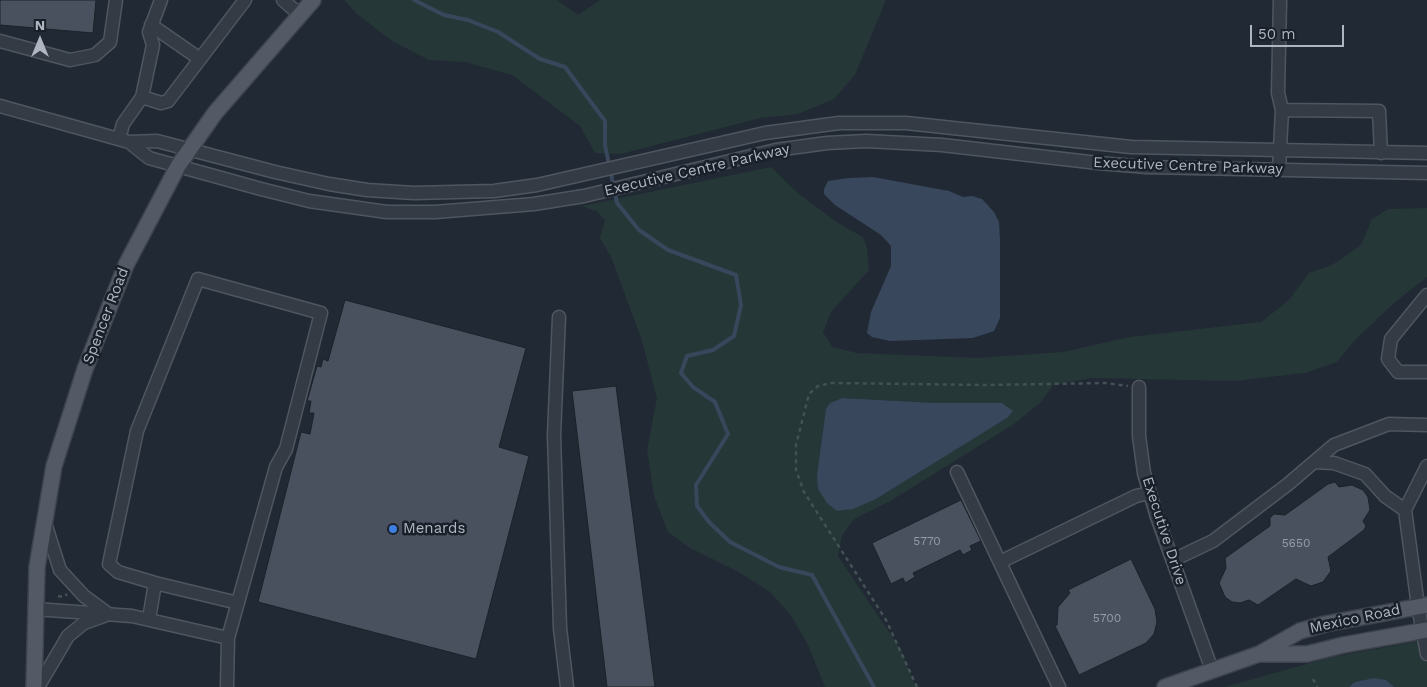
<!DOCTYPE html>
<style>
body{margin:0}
#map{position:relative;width:1427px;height:687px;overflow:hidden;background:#212934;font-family:"Work Sans",sans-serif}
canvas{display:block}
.north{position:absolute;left:15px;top:15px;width:50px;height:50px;-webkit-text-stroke:4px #1a2029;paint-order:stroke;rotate:0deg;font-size:14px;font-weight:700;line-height:20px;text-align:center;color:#afb6c1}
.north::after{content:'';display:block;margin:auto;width:18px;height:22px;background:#afb6c1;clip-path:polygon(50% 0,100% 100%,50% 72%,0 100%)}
.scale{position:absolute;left:1250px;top:25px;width:94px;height:22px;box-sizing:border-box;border:2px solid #afb6c1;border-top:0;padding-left:6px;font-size:15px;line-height:18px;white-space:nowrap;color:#afb6c1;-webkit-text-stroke:4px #1a2029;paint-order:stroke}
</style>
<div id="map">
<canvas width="1427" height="687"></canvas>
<div class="north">N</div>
<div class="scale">50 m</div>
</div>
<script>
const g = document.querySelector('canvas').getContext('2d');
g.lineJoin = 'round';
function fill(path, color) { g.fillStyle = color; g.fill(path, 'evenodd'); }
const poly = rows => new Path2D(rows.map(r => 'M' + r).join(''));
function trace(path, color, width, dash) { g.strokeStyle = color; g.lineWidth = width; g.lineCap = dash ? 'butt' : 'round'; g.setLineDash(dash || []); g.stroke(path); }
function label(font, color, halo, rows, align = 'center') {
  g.font = font + ' "Work Sans",sans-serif'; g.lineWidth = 5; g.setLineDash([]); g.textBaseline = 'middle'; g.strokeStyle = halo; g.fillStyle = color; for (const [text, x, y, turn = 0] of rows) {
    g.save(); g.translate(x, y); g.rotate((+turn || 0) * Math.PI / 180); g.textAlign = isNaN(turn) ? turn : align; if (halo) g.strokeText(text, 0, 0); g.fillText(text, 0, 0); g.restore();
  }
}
fill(poly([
 [344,0,557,0,578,15,600,0,886,0,855,75,834,99,798,114,760,118,621,154,595,153,580,126,512,75,465,62,429,60,392,41,357,14],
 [771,167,799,194,838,223,863,237,867,248,869,270,831,312,823,332,832,347,857,353,977,358,1063,352,1130,337,1261,322,1289,300,1309,273,1332,265,1361,245,1372,219,1388,209,1427,208,1427,277,1394,303,1355,340,1337,362,1305,373,1234,381,1092,378,1053,385,1041,402,1014,424,892,500,853,520,842,536,838,556,901,650,916,687,825,687,808,645,790,614,770,592,737,571,690,548,668,532,654,496,647,450,657,398,642,341,612,259,600,238,605,221,598,212,582,206],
 [842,398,935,403,1002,403,1012,411,1007,418,876,499,817,474,826,410,830,403],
 [1427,640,1427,687,1224,687,1336,656]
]), '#263737');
fill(poly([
 [873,177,949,191,963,197,972,196,982,199,994,212,999,222,1000,239,1000,318,994,331,973,338,890,341,872,337,867,333,871,312,891,266,891,246,881,235,835,205,824,194,824,189,828,181,849,178],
 [842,398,935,403,1002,403,1013,411,1007,418,876,499,853,509,837,511,827,503,818,489,817,474,826,409,830,403],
 [1374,678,1386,680,1394,687,1349,687,1355,682]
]), '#38475c');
trace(poly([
 [414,0,444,15,468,20,498,32,540,59,565,67,605,121,605,145,617,203,639,230,668,250,736,275,741,305,734,336,713,350,687,356,681,373,693,387,715,402,728,434,696,485,697,506,709,522,730,542,779,567,812,575,874,687]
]), '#38475c', 4);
const building = poly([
 [0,0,96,0,93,33,0,25,0,0],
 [345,300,526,348,499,447,529,456,476,659,258,602,301,432,310,434,314,413,309,413,311,401,307,401,317,366,321,367,323,359,328,361,345,300],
 [616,386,655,687,607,687,572,391,616,386],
 [1335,482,1339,487,1352,485,1363,490,1368,497,1370,510,1363,521,1366,526,1364,530,1328,557,1331,571,1323,582,1311,586,1296,579,1258,605,1249,600,1240,603,1232,602,1225,597,1219,583,1226,568,1225,558,1270,526,1270,518,1274,514,1285,515,1328,484,1335,482],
 [961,500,981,541,970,546,972,550,963,555,960,550,913,573,915,577,905,583,903,578,891,584,872,543,961,500],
 [1131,559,1155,609,1157,622,1154,634,1146,643,1079,675,1055,626,1057,625,1058,607,1070,593,1068,590,1131,559]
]);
fill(building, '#48515d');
trace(building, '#1c222b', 1);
const minor = poly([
 [283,0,300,15],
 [151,25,200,59],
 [0,41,70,60,95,55,110,42,116,0],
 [142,97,153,45,149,32,161,0],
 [0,106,129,142,157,141,275,172,329,184,367,190,414,193,494,191,537,185,765,133,839,123,906,123,1131,147,1427,153],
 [1282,110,1379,111,1381,153],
 [119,139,123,124,142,97,161,103,168,101,245,0],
 [129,142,149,158,261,189,309,201,387,212,435,212,534,204,584,196,776,150,827,143,866,141,942,145,1098,163,1147,167,1427,173],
 [1279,169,1282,110,1278,93,1280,0],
 [1427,295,1391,339,1388,359,1398,372,1427,372],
 [559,317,554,435,560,628,567,687],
 [1139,387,1139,436,1144,473,1157,517,1212,670],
 [1314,462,1334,463,1365,474,1385,496,1405,510,1418,606,1427,654],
 [957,472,1059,687],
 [1405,510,1427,466],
 [45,523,60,570,84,596,107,613],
 [1173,560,1213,541,1287,485,1334,445,1389,424,1427,425],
 [1000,562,1136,496,1150,493],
 [155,583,238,603],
 [35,609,132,616,228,638,227,687],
 [149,619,155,583,118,572,109,564,137,431,198,279,321,313,286,449,276,467,228,638],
 [38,687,68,636,84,623,104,616]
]);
const major = poly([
 [1260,654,1307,654,1343,645,1427,630],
 [34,687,37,567,54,466,85,369,126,265,178,166,215,113,313,0],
 [1165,687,1259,654,1300,631,1325,624,1427,605]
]);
trace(minor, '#4f565f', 15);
trace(major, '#3e444e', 18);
trace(poly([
 [58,596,64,597,67,594],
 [1313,679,1317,687],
 [917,687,886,620,804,492,796,470,796,445,809,394,818,386,831,383,987,385,1106,383,1128,386]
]), '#435254', 2.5, [4, 4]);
trace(minor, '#353b45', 12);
trace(major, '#535a65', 15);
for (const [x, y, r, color] of [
 [393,529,5,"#3f7fe0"]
]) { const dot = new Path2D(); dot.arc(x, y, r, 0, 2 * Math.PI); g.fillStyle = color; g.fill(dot); trace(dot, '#1a2029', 2); }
label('12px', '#959da8', null, [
 ["5770",927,541],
 ["5650",1296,543],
 ["5700",1107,618]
]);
label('15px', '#afb6c1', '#1a2029', [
 ["Executive Centre Parkway",1188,166,2],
 ["Executive Centre Parkway",697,170,-13],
 ["Spencer Road",106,316,-69],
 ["Executive Drive",1164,531,72],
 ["Mexico Road",1355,619,-12]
]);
label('15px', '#afb6c1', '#1a2029', [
 ["Menards",403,529]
], 'left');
</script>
